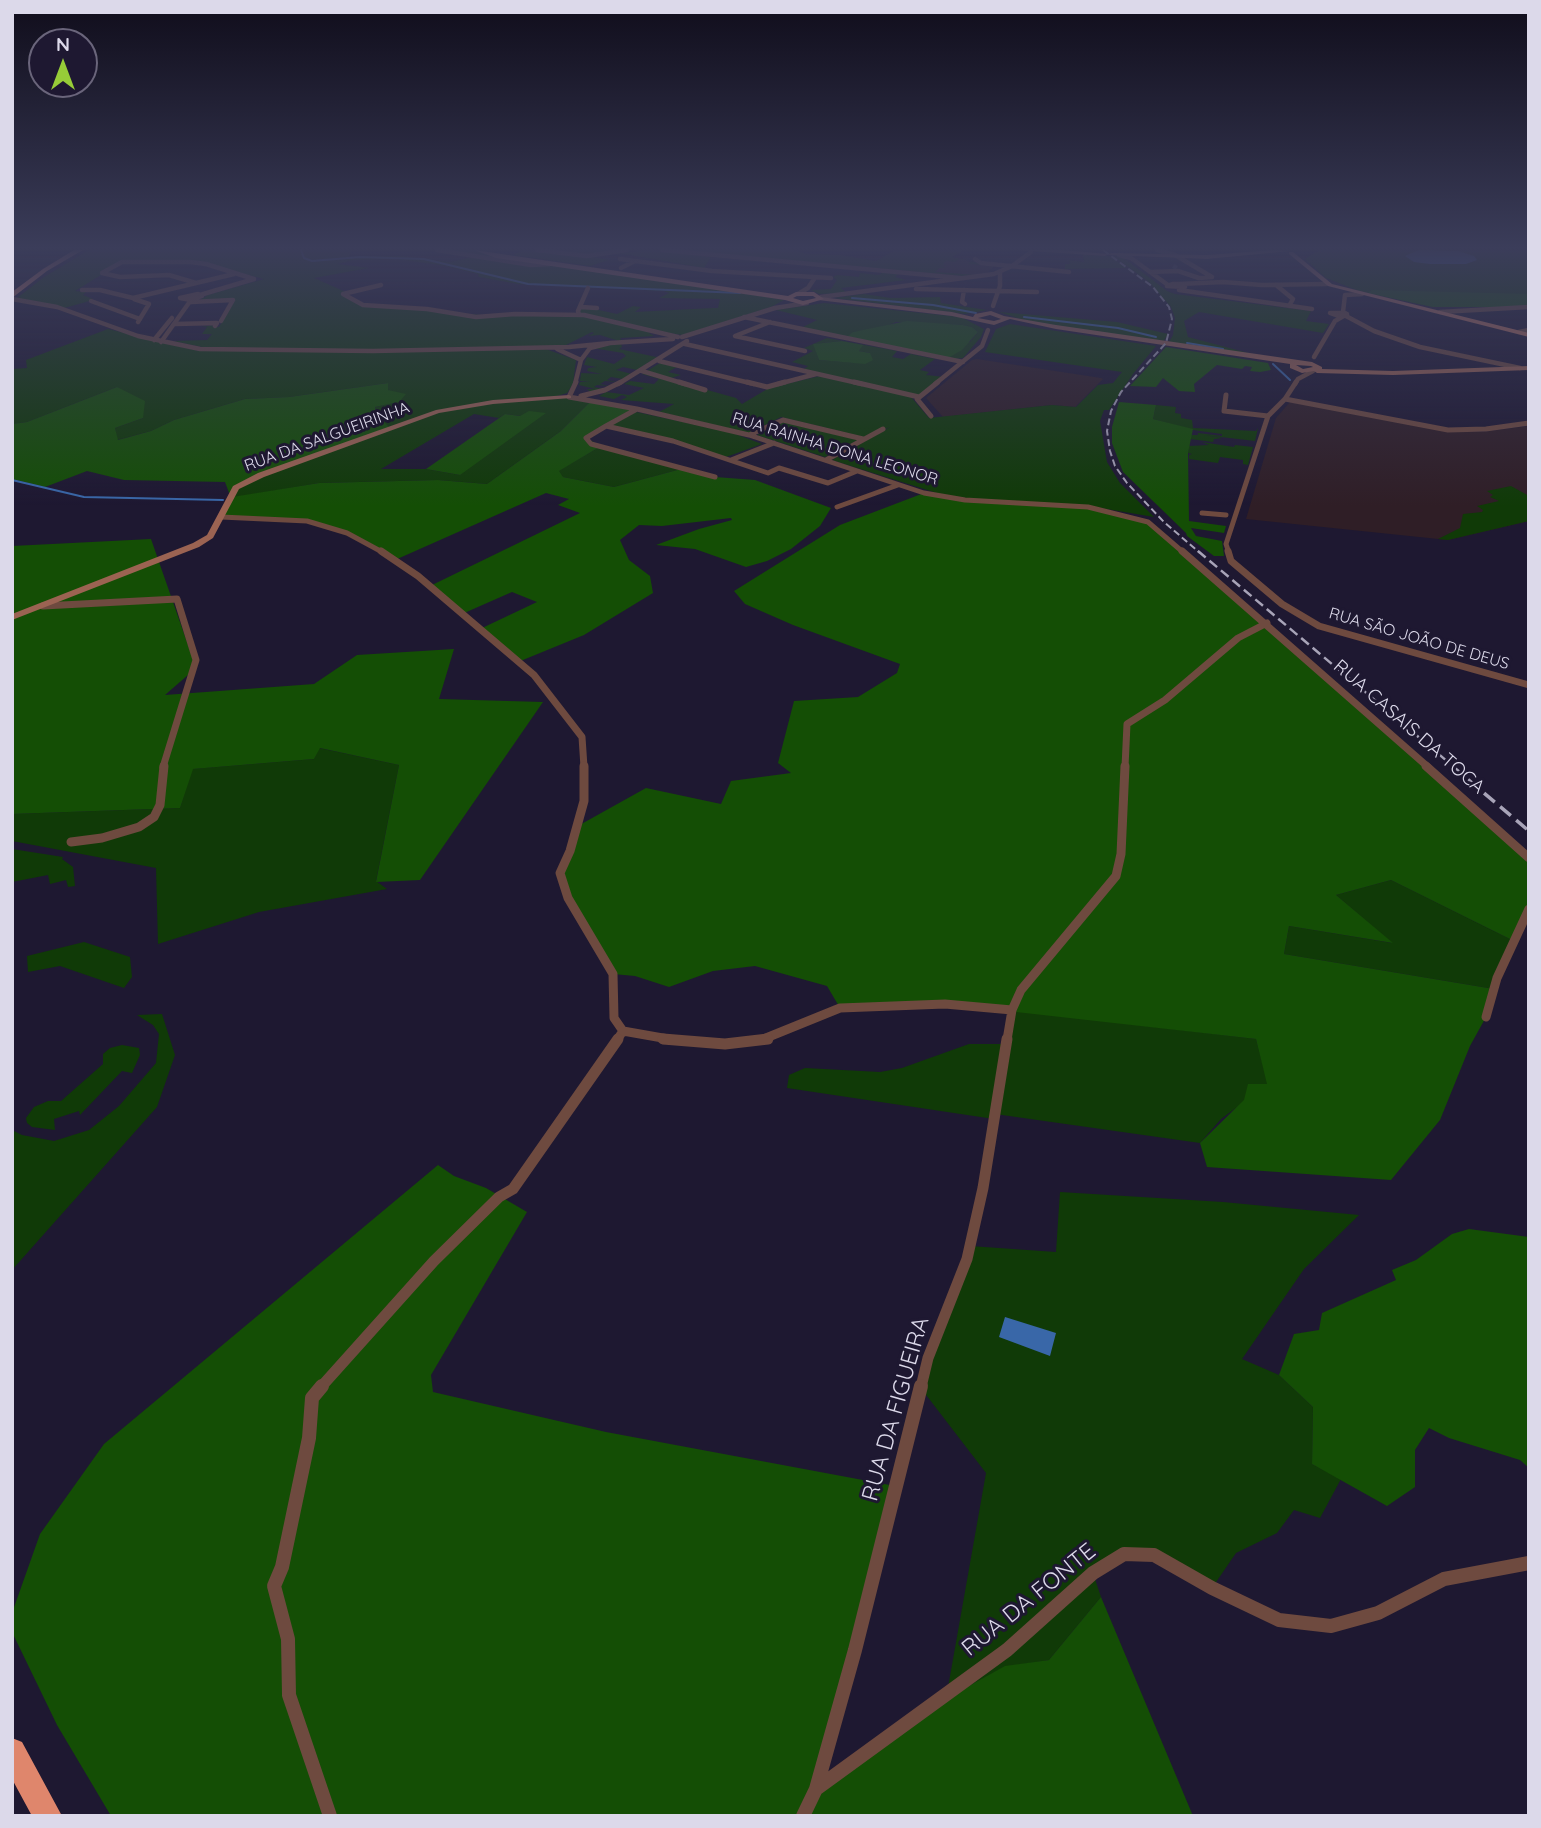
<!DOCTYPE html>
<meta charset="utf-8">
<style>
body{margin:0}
#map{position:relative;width:1541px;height:1828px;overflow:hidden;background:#1e1831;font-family:Quicksand,sans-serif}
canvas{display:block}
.frame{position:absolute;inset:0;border:14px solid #dcd9ea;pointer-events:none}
.north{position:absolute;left:28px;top:28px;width:70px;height:70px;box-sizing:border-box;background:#1e1831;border:2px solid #6a657b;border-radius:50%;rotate:0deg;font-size:19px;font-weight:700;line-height:28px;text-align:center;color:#dcd9ea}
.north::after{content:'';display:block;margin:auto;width:24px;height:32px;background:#97cc38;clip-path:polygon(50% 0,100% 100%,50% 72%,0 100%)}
</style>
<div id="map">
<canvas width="1541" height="1828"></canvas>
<div class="frame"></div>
<div class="north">N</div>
</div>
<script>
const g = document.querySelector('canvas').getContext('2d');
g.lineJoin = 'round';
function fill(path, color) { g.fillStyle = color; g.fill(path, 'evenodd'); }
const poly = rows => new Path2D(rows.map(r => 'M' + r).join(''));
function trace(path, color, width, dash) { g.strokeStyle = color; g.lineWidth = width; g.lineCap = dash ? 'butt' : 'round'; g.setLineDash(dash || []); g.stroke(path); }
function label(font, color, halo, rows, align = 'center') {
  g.font = font + ' Quicksand,sans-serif'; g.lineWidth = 6; g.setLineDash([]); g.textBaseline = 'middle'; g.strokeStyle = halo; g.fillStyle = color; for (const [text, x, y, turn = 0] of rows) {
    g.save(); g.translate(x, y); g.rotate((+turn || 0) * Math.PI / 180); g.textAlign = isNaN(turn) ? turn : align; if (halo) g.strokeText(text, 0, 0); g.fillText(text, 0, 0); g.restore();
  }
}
fill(poly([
 [940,257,964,259,973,263,994,266,986,274,970,276,918,272],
 [977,359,1101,378,1103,379,1075,407,1052,405,943,417,926,398,972,360],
 [1290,402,1456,432,1482,432,1529,426,1529,521,1448,540,1246,519,1276,418]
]), '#2f1e26');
fill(poly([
 [89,250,351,250,349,257,400,256,449,262,473,257,437,250,477,250,784,300,771,307,683,335,654,331,649,333,654,336,620,338,622,341,619,341,600,335,588,336,594,333,592,332,564,346,386,350,207,348,173,341,207,340,212,334,202,334,207,327,202,327,214,325,212,327,219,327,235,300,200,300,208,295,264,279,206,264,122,262,75,291,86,292,83,295,93,299,86,302,64,308,17,298,44,277],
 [397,259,446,266,478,274,479,277,518,284,664,291,669,293,659,298,720,299,718,308,712,308,635,312,641,307,633,306,617,314,594,309,580,309,578,315,494,316,363,305,344,293,348,293,314,278,369,268,337,264,354,260],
 [523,250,566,254,574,250,627,250,622,253,651,250,711,257,704,268,619,253,594,257,609,260,590,266,513,255],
 [681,250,793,250,806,254,840,255,876,261,894,251,964,250,952,257,967,260,985,265,968,264,971,261,959,259,955,262,946,261,943,264,947,266,939,265,946,268,939,268,935,272,977,275,962,276],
 [1320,250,1529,251,1529,307,1433,307,1359,291,1326,278,1305,259],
 [1083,255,1109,256,1127,268,1065,269,1065,264,1070,264,1069,260,1084,262],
 [1113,256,1124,258,1167,291,1175,294,1311,311,1306,321,1329,324,1323,333,1199,312,1184,321,1188,337,1267,358,1168,344,1173,335,1175,318,1171,307,1149,282],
 [883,272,899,273,895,277,906,280,841,288,847,293,843,293,819,294,811,290,831,289,837,280,833,277,837,275,859,277,860,273,879,275],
 [864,294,891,298,940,297,941,303,987,310,965,314,834,298],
 [824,303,961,317,984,329,981,337,963,358,953,359,801,328,817,320,776,310],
 [896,322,963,325,972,327,978,332,970,342,853,332,882,328],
 [999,312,1117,322,1168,334,1163,342,1030,322],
 [1010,324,1156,346,1133,374,1109,410,1104,410,1100,421,1107,462,1120,483,1154,517,1089,506,980,500,940,494,832,460,890,427,864,437,781,417,749,433,659,412,674,404,621,400,627,397,622,395,614,399,599,396,606,392,629,395,644,388,624,384,630,381,654,384,659,379,642,374,660,363,677,367,668,372,681,375,668,379,736,398,742,404,769,388,820,376,911,397,929,418,1052,405,1076,407,1098,385,1113,383,1122,372,985,352,996,329],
 [108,329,199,351,543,348,576,360,573,384,567,393,557,396,591,401,561,431,487,484,438,480,319,483,231,498,236,488,382,420,375,407,399,402,388,390,388,383,289,397,245,399,174,420,151,431,117,440,115,428,143,418,117,387,27,422,12,424,12,369,27,368,26,360],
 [474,414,499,418,505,414,521,416,460,475,426,469,381,469],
 [827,338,897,351,892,357,903,359,911,354,935,359,920,370,929,372,926,375,945,377,919,397,803,370,808,366,792,362,813,351,804,348],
 [842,341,862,345,859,351,870,353,858,363,819,360,814,344],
 [621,343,622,347,619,349,661,358,652,360,637,370,623,367,616,370,632,374,623,379,611,377,607,380,617,382,605,381,600,384,609,386,597,385,594,387,603,389,595,392,580,395,591,392,587,389,595,389,579,385,580,382,590,382,580,381,581,373,602,374,587,371,588,368,597,367,584,365,587,357,614,364,626,356,623,353,593,348],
 [1156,405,1176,407,1175,413,1181,414,1181,418,1192,420,1193,428,1256,431,1258,428,1255,441,1204,435,1223,438,1214,439,1213,442,1190,439,1191,435,1198,435,1198,433,1222,436,1222,434,1193,430,1153,419],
 [636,412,730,432,762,444,726,457,607,425],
 [784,422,858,440,825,457,757,435],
 [1202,442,1234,447,1235,445,1253,447,1248,465,1243,464,1243,460,1220,457,1218,463,1189,459,1189,455,1192,454,1188,453,1189,446,1209,445],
 [601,446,681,469,614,487,563,477,558,471],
 [1511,486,1529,496,1529,521,1448,540,1438,539,1460,528,1463,514,1482,512,1483,510,1477,506,1499,501,1490,497,1493,495,1487,491],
 [319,748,399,765,376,881,387,889,259,912,158,944,156,868,12,841,12,814,180,808,192,769,314,759],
 [12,849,63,857,62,859,73,867,75,886,68,887,66,880,50,884,48,875,12,882],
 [1391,880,1514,941,1494,989,1284,954,1289,926,1392,943,1336,895],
 [84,942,130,957,132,977,124,988,60,966,28,972,27,956],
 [1012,1010,1256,1039,1268,1084,1221,1119,1200,1143,995,1114,994,1119,787,1088,789,1075,805,1068,880,1072,902,1068,969,1044,1006,1044],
 [162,1014,175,1055,157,1107,12,1270,12,1130,22,1135,54,1141,89,1130,119,1106,156,1063,159,1034,153,1025,137,1015],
 [122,1045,139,1048,140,1055,132,1073,122,1071,80,1115,79,1111,54,1119,55,1130,32,1127,27,1123,26,1118,34,1107,48,1101,61,1101,103,1064,103,1054,110,1048],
 [1060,1192,1223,1202,1359,1215,1304,1269,1242,1359,1279,1375,1313,1407,1312,1464,1341,1479,1320,1518,1294,1510,1277,1533,1236,1553,1212,1588,1154,1555,1124,1554,1093,1573,1101,1597,1049,1660,1005,1667,932,1705,947,1693,986,1473,920,1387,970,1246,1056,1252]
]), '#103a07');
fill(poly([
 [1372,290,1529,294,1529,307,1433,307,1368,293],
 [907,321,963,325,972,327,978,332,962,350,948,358,847,337,853,332],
 [842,341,863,345,859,351,870,353,873,360,865,364,819,360,813,344],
 [1166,347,1268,363,1271,370,1260,372,1250,371,1252,367,1245,366,1242,369,1217,365,1194,384,1195,392,1179,391,1163,378,1156,387,1130,386],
 [388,383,388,390,406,394,399,402,375,407,377,415,390,428,261,475,236,488,232,497,319,483,438,480,487,484,561,431,591,401,635,409,586,438,601,446,559,471,563,477,614,487,681,469,715,477,755,480,831,508,820,526,791,549,767,561,746,567,695,549,656,545,699,529,732,520,731,518,662,526,639,525,620,540,629,560,650,576,653,593,584,635,518,662,480,629,537,602,512,592,462,614,430,586,580,513,558,505,569,499,546,493,395,560,371,544,307,521,221,517,231,498,225,482,124,480,87,471,45,487,12,479,12,424,27,422,117,387,145,401,143,418,115,428,118,440,151,431,174,420,245,399,289,397],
 [1119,402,1156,405,1153,419,1193,429,1188,453,1189,521,1226,526,1224,533,1191,528,1196,536,1222,541,1224,556,1214,556,1187,536,1186,533,1123,472,1112,443,1112,427],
 [529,411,546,413,460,475,426,469,505,414,520,416],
 [924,493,944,497,1088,507,1148,522,1529,858,1529,909,1514,941,1391,880,1336,895,1393,943,1289,926,1284,954,1494,989,1486,1017,1470,1046,1440,1120,1391,1180,1207,1167,1200,1143,1244,1100,1248,1084,1267,1084,1256,1039,945,1004,840,1008,827,986,755,966,713,971,669,987,635,976,613,974,582,924,560,873,576,827,646,788,721,804,731,781,791,773,778,763,794,701,858,697,897,673,900,664,793,625,745,604,734,591,840,525],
 [151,539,196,668,165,695,314,684,357,655,454,649,439,699,543,702,420,880,376,882,399,765,320,748,314,759,193,769,180,808,12,814,12,546],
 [438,1165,454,1176,486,1188,527,1212,431,1375,433,1392,606,1432,895,1486,817,1788,927,1709,1005,1666,1049,1660,1101,1597,1193,1816,111,1816,57,1725,12,1632,12,1613,40,1534,104,1444],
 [1469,1229,1529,1237,1529,1468,1520,1460,1449,1438,1429,1428,1415,1450,1415,1487,1387,1506,1312,1464,1313,1407,1279,1375,1294,1334,1319,1330,1322,1313,1396,1280,1392,1270,1416,1260,1452,1234]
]), '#144e05');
fill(poly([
 [1419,250,1458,251,1474,256,1477,260,1466,264,1430,264,1414,262,1405,256],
 [1005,1317,1056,1333,1050,1356,999,1337]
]), '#3967a8');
trace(poly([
 [301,250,304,258,312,261,360,257,424,259,528,284,740,293],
 [852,298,933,305,976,313],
 [1024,317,1118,328,1156,337],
 [1187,343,1223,349],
 [1273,364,1290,380],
 [12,480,84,497,223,500]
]), '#3967a8', 2);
trace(poly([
 [1173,266,1179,269]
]), '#3a354d', 4.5, [4.5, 2]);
trace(poly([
 [437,250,531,265,550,264],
 [537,250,587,256,627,250],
 [662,250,960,278],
 [1157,250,1175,255,1212,277],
 [1119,255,1131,258,1168,285],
 [620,259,712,271,831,278],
 [975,259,981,263,1069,272],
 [621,268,635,261],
 [1150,272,1178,271,1199,278,1212,277],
 [196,283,169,275,120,277,102,273,122,262,190,262,206,264,254,279,200,295],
 [1173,284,1179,284,1185,287,1167,286,1173,284],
 [1179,284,1223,282,1262,285,1326,284],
 [381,285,343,294,363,305,427,309,476,317,515,314,584,315,678,337],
 [1276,285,1293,299,1289,306],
 [916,289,1037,292],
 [82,290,100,290,133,298,234,274],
 [964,290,962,302,965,304],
 [1179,290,1312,309],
 [198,294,202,296,191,300,180,298,198,294],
 [798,294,808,288,814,279],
 [1345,295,1362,294],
 [821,297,994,274,1012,266,1031,252],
 [12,299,57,307,138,336,200,349,373,351,569,347,610,343],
 [134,299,149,304,138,322],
 [91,301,140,319],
 [191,302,233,300,221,321],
 [993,306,1000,286,1000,272],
 [581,307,597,308],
 [1343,312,1345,295],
 [1440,312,1529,307],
 [579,315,578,311,588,288],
 [1346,316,1374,331,1420,347,1520,368],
 [744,317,963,362],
 [1341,317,1330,313,1345,313],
 [770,322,735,336,805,351],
 [175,324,217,323,215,326],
 [1519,332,1529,330],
 [682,337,775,308,807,303],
 [154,340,172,318],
 [161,342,191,300],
 [685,344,862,384],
 [557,349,581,360],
 [1314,357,1335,321,1347,314],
 [659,361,754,384],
 [642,371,685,384],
 [575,384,581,360,590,348,610,343,673,339],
 [618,384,687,341],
 [778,384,816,374],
 [935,384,982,346,988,330],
 [1295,384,1298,379,1313,371]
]), '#6e4a3f', 4.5);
trace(poly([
 [679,382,705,390],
 [747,382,767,387,785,382],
 [854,382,919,397],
 [1226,395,1224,411,1268,416],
 [581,396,605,390,621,382],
 [569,397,637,409,749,435,924,493,965,500,1088,507,1148,522,1184,553],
 [569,397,576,382],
 [1285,399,1448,430,1486,429,1529,423],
 [637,409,606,426,673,441,768,473,779,468,828,483,857,471],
 [931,416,917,399,938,382],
 [606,426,586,438,591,444,715,477],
 [749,435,783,420,863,439],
 [731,460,774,443],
 [826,460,883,429],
 [837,507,898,485],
 [1202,513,1226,515],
 [221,517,307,521,347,533,384,553],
 [1229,553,1226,544,1268,416,1285,399,1296,382]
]), '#6e4a3f', 5);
trace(poly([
 [381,551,418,576,534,675,582,737,584,767],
 [1182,551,1428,767],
 [1228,551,1231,561,1282,604,1319,626,1529,685],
 [43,606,177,599,196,660,163,767],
 [1125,767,1127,724,1165,700,1238,638,1267,623]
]), '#6e4a3f', 7);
trace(poly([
 [584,766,584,801,570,851,560,873,568,898,613,974,614,1018,623,1031,674,1040],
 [1426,766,1529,858],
 [71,842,102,838,139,827,154,817,160,805,164,766],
 [1486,1017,1497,978,1529,909],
 [617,1040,623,1031],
 [761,1040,840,1008,945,1004,1012,1010],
 [1007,1040,1012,1010,1021,990,1116,876,1121,854,1125,766]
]), '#6e4a3f', 9);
trace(poly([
 [663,1039,725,1044,768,1039],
 [321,1387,434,1261,499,1197,513,1189,618,1039],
 [921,1387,928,1358,967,1259,983,1188,1007,1039]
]), '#6e4a3f', 11);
trace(poly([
 [322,1386,312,1398,309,1438,282,1567,274,1586,288,1639,289,1695,330,1816],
 [816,1789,1007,1650,1093,1573,1124,1554,1154,1555,1212,1588,1279,1620,1331,1626,1378,1613,1444,1579,1529,1563],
 [803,1816,816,1789,855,1650,921,1386]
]), '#6e4a3f', 14);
fill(poly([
 [1017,250,1062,250,1108,254,1105,256,1017,250],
 [1274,250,1290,251,1207,259,1108,255,1111,253,1207,255,1274,250],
 [820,297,952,312,973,317,975,314,991,311,1004,316,1056,325,1312,362,1322,367,1322,369,1393,371,1529,366,1529,370,1393,375,1317,373,1314,371,1302,373,1290,368,1290,364,1056,329,1010,319,994,325,952,316,818,300,820,297],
 [990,315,1001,319,994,321,978,318,990,315],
 [1296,365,1311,366,1313,367,1303,369,1296,365],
 [569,395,571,396,571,398,493,404,439,413,264,477,239,489,213,538,199,547,12,620,12,614,193,543,207,535,233,486,258,473,436,410,493,400,569,395]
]), '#9b6352');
fill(poly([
 [474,250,788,296,796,292,814,292,824,299,803,305,785,300,496,258,474,250],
 [797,296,813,296,816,298,803,301,793,298,797,296],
 [1289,252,1293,252,1332,284,1529,333,1529,337,1328,286,1289,254,1289,252]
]), '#bf7560');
fill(poly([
 [74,250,83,250,47,271,12,298,12,292,43,269,74,250],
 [12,1738,22,1742,62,1816,32,1816,12,1779,12,1738]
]), '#df866c');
trace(poly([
 [1103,250,1153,287,1169,307,1172,319,1166,343,1121,392,1111,411,1107,431,1110,451,1115,466,1127,483,1164,522,1200,553]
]), '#a8a4b8', 2, [7, 3.5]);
trace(poly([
 [1198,551,1454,767]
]), '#a8a4b8', 2.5, [10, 5]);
trace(poly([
 [1452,766,1529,831]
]), '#a8a4b8', 3.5, [14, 7]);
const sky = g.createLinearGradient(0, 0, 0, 506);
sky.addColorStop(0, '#100d1b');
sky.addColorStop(0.49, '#3b3d5a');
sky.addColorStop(1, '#3b3d5a00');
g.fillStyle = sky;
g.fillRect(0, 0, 1541, 506);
label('16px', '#dcd9ea', '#1e1831', [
 ["RUA DA SALGUEIRINHA",327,437,-20],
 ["RUA RAINHA DONA LEONOR",835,449,17],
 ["RUA SÃO JOÃO DE DEUS",1419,639,16]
]);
label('19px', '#dcd9ea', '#1e1831', [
 ["RUA CASAIS DA TOCA",1409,727,41]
]);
label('23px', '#dcd9ea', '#1e1831', [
 ["RUA DA FIGUEIRA",896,1409,-74],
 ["RUA DA FONTE",1029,1600,-39]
]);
</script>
